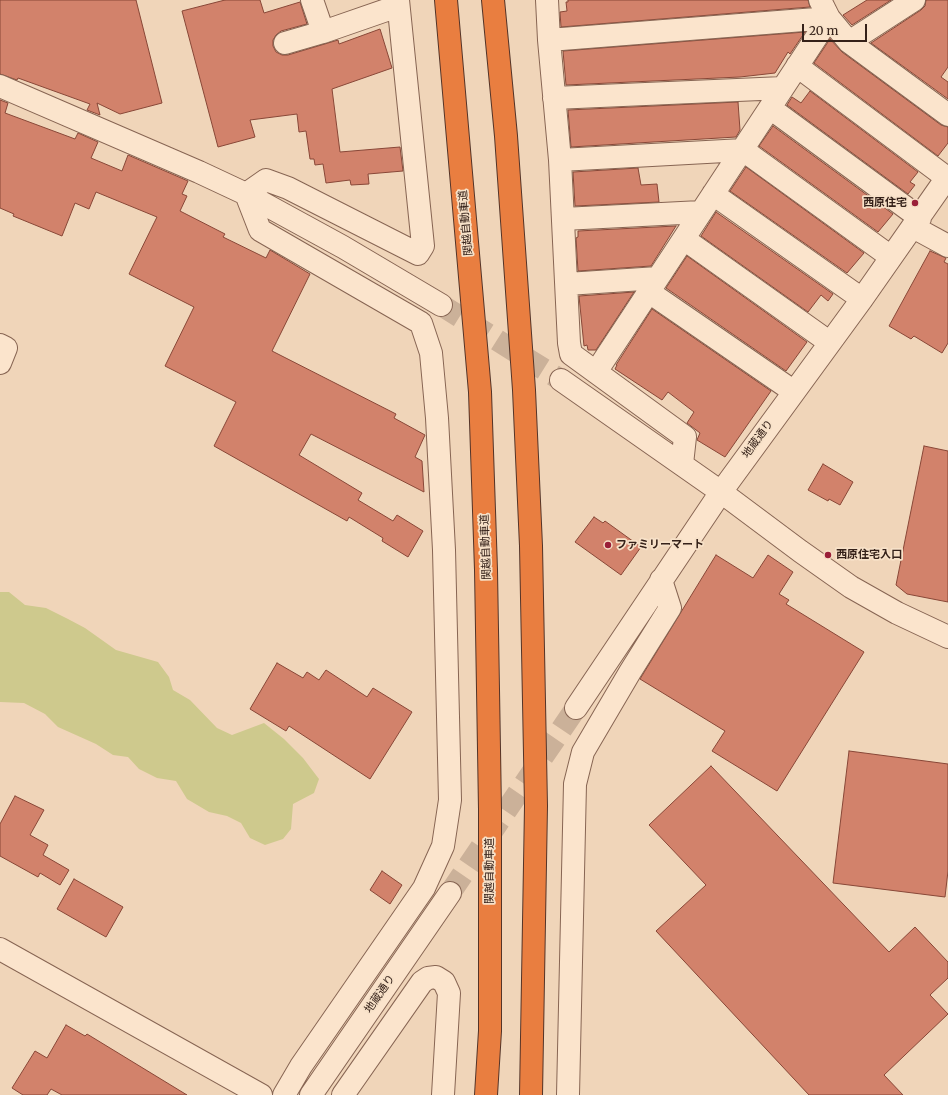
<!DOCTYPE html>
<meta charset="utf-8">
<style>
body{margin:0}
#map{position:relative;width:948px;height:1095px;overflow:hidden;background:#f0d5b9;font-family:Merriweather,serif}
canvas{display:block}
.scale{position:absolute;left:802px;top:24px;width:65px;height:18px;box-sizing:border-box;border:2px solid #352119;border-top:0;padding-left:5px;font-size:12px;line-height:14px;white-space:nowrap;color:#352119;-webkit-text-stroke:3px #f7e1c8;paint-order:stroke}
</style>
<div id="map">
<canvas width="948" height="1095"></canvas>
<div class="scale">20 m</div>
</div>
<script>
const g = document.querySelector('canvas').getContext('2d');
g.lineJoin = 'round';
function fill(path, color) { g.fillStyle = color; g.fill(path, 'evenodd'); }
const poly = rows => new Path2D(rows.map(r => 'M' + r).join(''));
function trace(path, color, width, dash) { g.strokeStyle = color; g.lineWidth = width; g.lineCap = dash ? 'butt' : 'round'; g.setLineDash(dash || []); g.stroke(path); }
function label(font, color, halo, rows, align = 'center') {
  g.font = font + ' Merriweather,"Noto Sans JP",serif'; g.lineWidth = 3.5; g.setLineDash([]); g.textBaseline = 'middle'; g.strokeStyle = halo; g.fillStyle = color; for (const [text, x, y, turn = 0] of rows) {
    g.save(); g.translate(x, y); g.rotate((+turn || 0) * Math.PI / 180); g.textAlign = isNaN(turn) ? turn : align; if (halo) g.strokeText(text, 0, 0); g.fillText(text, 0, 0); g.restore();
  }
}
fill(poly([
 [0,592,9,592,25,605,46,608,68,619,85,628,116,650,158,662,169,677,173,690,190,700,217,728,232,735,264,723,284,739,303,758,319,779,314,793,293,804,291,829,283,839,265,845,250,838,241,823,227,816,209,812,187,799,176,781,157,778,139,769,128,757,113,755,96,744,58,727,45,714,24,703,0,702]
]), '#cec98d');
const building = poly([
 [0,0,136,0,162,103,120,114,97,103,100,115,87,110,90,104,18,78,17,80,0,74,0,0],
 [225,0,260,0,264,13,300,2,307,24,281,31,276,35,273,40,273,46,276,52,282,55,288,55,338,40,339,44,380,29,392,68,332,89,340,152,400,147,403,171,368,174,369,184,351,185,350,180,326,183,323,164,315,165,314,159,310,159,306,131,299,132,297,114,250,120,255,137,218,147,182,11,225,0],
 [568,0,808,0,810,7,561,27,560,12,567,11,566,2,568,2,568,0],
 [867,0,891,0,852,25,843,15,867,0],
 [926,0,948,0,948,67,941,77,948,82,948,99,871,43,921,10,925,6,926,0],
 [805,32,790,54,788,52,775,73,740,77,566,85,563,51,805,32],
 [830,39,842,52,941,125,948,127,948,143,938,156,814,63,830,39],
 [810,91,918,172,910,182,915,185,908,194,787,105,792,97,801,103,810,91],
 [0,100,8,103,5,113,75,139,78,133,98,142,91,158,122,171,128,155,188,181,182,194,187,196,180,211,225,234,223,237,266,258,270,250,310,274,272,351,396,414,394,418,425,435,415,457,422,461,424,492,311,434,299,455,362,493,358,500,393,521,397,515,423,531,408,557,382,541,383,538,349,517,347,521,214,446,236,402,165,366,194,307,129,274,157,217,96,192,89,209,75,203,62,236,13,216,14,214,0,208,0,100],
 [738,102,740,130,736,137,571,147,568,110,738,102],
 [773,126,893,214,878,232,759,146,773,126],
 [746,167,864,253,847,273,730,191,746,167],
 [638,168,641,185,657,184,659,202,575,206,573,172,638,168],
 [716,212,833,294,828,301,821,295,808,312,701,236,716,212],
 [676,226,651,266,578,271,576,238,578,237,578,231,676,226],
 [930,251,946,258,944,262,948,264,948,343,942,353,914,336,911,339,889,326,930,251],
 [687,256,807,342,786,371,666,288,687,256],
 [634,292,596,350,588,350,587,345,584,346,579,296,634,292],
 [652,309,771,391,725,457,697,440,700,433,687,423,694,412,668,392,662,400,615,369,617,365,616,365,652,309],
 [924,446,948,451,948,602,907,594,896,585,924,446],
 [823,464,853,482,840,505,829,499,828,501,808,490,823,464],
 [594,517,603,523,605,521,641,547,621,575,575,542,594,517],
 [716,555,753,578,768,555,793,572,779,594,789,600,786,604,864,652,777,791,712,751,725,731,640,679,716,555],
 [277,663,303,678,307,672,319,680,326,670,367,697,373,688,412,712,370,779,289,726,286,731,250,709,277,663],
 [849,751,948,764,948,871,945,897,833,883,849,751],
 [711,766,889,952,915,927,948,962,948,978,930,995,948,1014,884,1075,903,1095,809,1095,656,931,706,885,649,825,711,766],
 [15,796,44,810,30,835,48,845,43,855,69,870,60,885,40,873,38,877,0,856,0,824,15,796],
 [382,871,402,885,390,904,370,890,382,871],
 [74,879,123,907,106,937,57,909,74,879],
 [66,1025,85,1036,87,1034,187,1095,62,1095,51,1089,47,1095,23,1095,12,1088,35,1051,47,1058,66,1025]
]);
fill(building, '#d2826b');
trace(building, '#884737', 1);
trace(poly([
 [441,305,561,380],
 [450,893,576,708]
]), '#cbb199', 22, [22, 11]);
const minor = poly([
 [312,0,323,32],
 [547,0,549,40,560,160,569,343,571,354,685,437,682,464],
 [820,0,829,18,849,42,948,115],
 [549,40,829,18],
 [849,42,914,0],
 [285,43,323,32,398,6],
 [797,66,947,178],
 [0,86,199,172,246,194,343,247,441,305],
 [554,98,783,88],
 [770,108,920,218],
 [560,160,743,150,891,257],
 [713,194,862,299],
 [563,219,701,212],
 [913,227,948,246],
 [684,239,829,342],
 [567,284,658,278],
 [649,292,793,391],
 [0,345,6,348,0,363],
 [596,372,829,18],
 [561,380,721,492,800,551,851,587,897,613,948,637],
 [576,708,721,492,862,299,948,176],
 [0,949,261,1095],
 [284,1095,301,1066,424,888,443,846,450,800,444,550,437,418,431,353,421,323,260,230,246,194,266,180,288,188,418,254,423,246,398,0],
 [311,1095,450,893],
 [343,1095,422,982,428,978,436,977,444,982,449,993,443,1095],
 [568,1095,575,784,583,752,630,672,670,608,661,580]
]);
const highway = poly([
 [446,0,480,392,486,570,490,809,490,1031,486,1095],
 [493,0,506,136,524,390,531,546,536,806,531,1095]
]);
trace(minor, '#876553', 24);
trace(highway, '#543428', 24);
trace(minor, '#fbe4cc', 22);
trace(highway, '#e97e40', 22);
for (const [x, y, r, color] of [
 [915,203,4,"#9a1f38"],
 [608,545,4,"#9a1f38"],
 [828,555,4,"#9a1f38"]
]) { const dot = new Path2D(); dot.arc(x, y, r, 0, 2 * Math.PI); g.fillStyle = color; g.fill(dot); trace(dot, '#f7e1c8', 1.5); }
label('bold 11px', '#352119', '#f7e1c8', [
 ["西原住宅",907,203,"right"],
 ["ファミリーマート",616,545],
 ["西原住宅入口",836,555]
], 'left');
label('11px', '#352119', '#f7e1c8', [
 ["関越自動車道",466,223,-95],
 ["地蔵通り",758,439,-54],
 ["関越自動車道",486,547,-92],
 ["関越自動車道",490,871,-90],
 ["地蔵通り",380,994,-55]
]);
</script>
